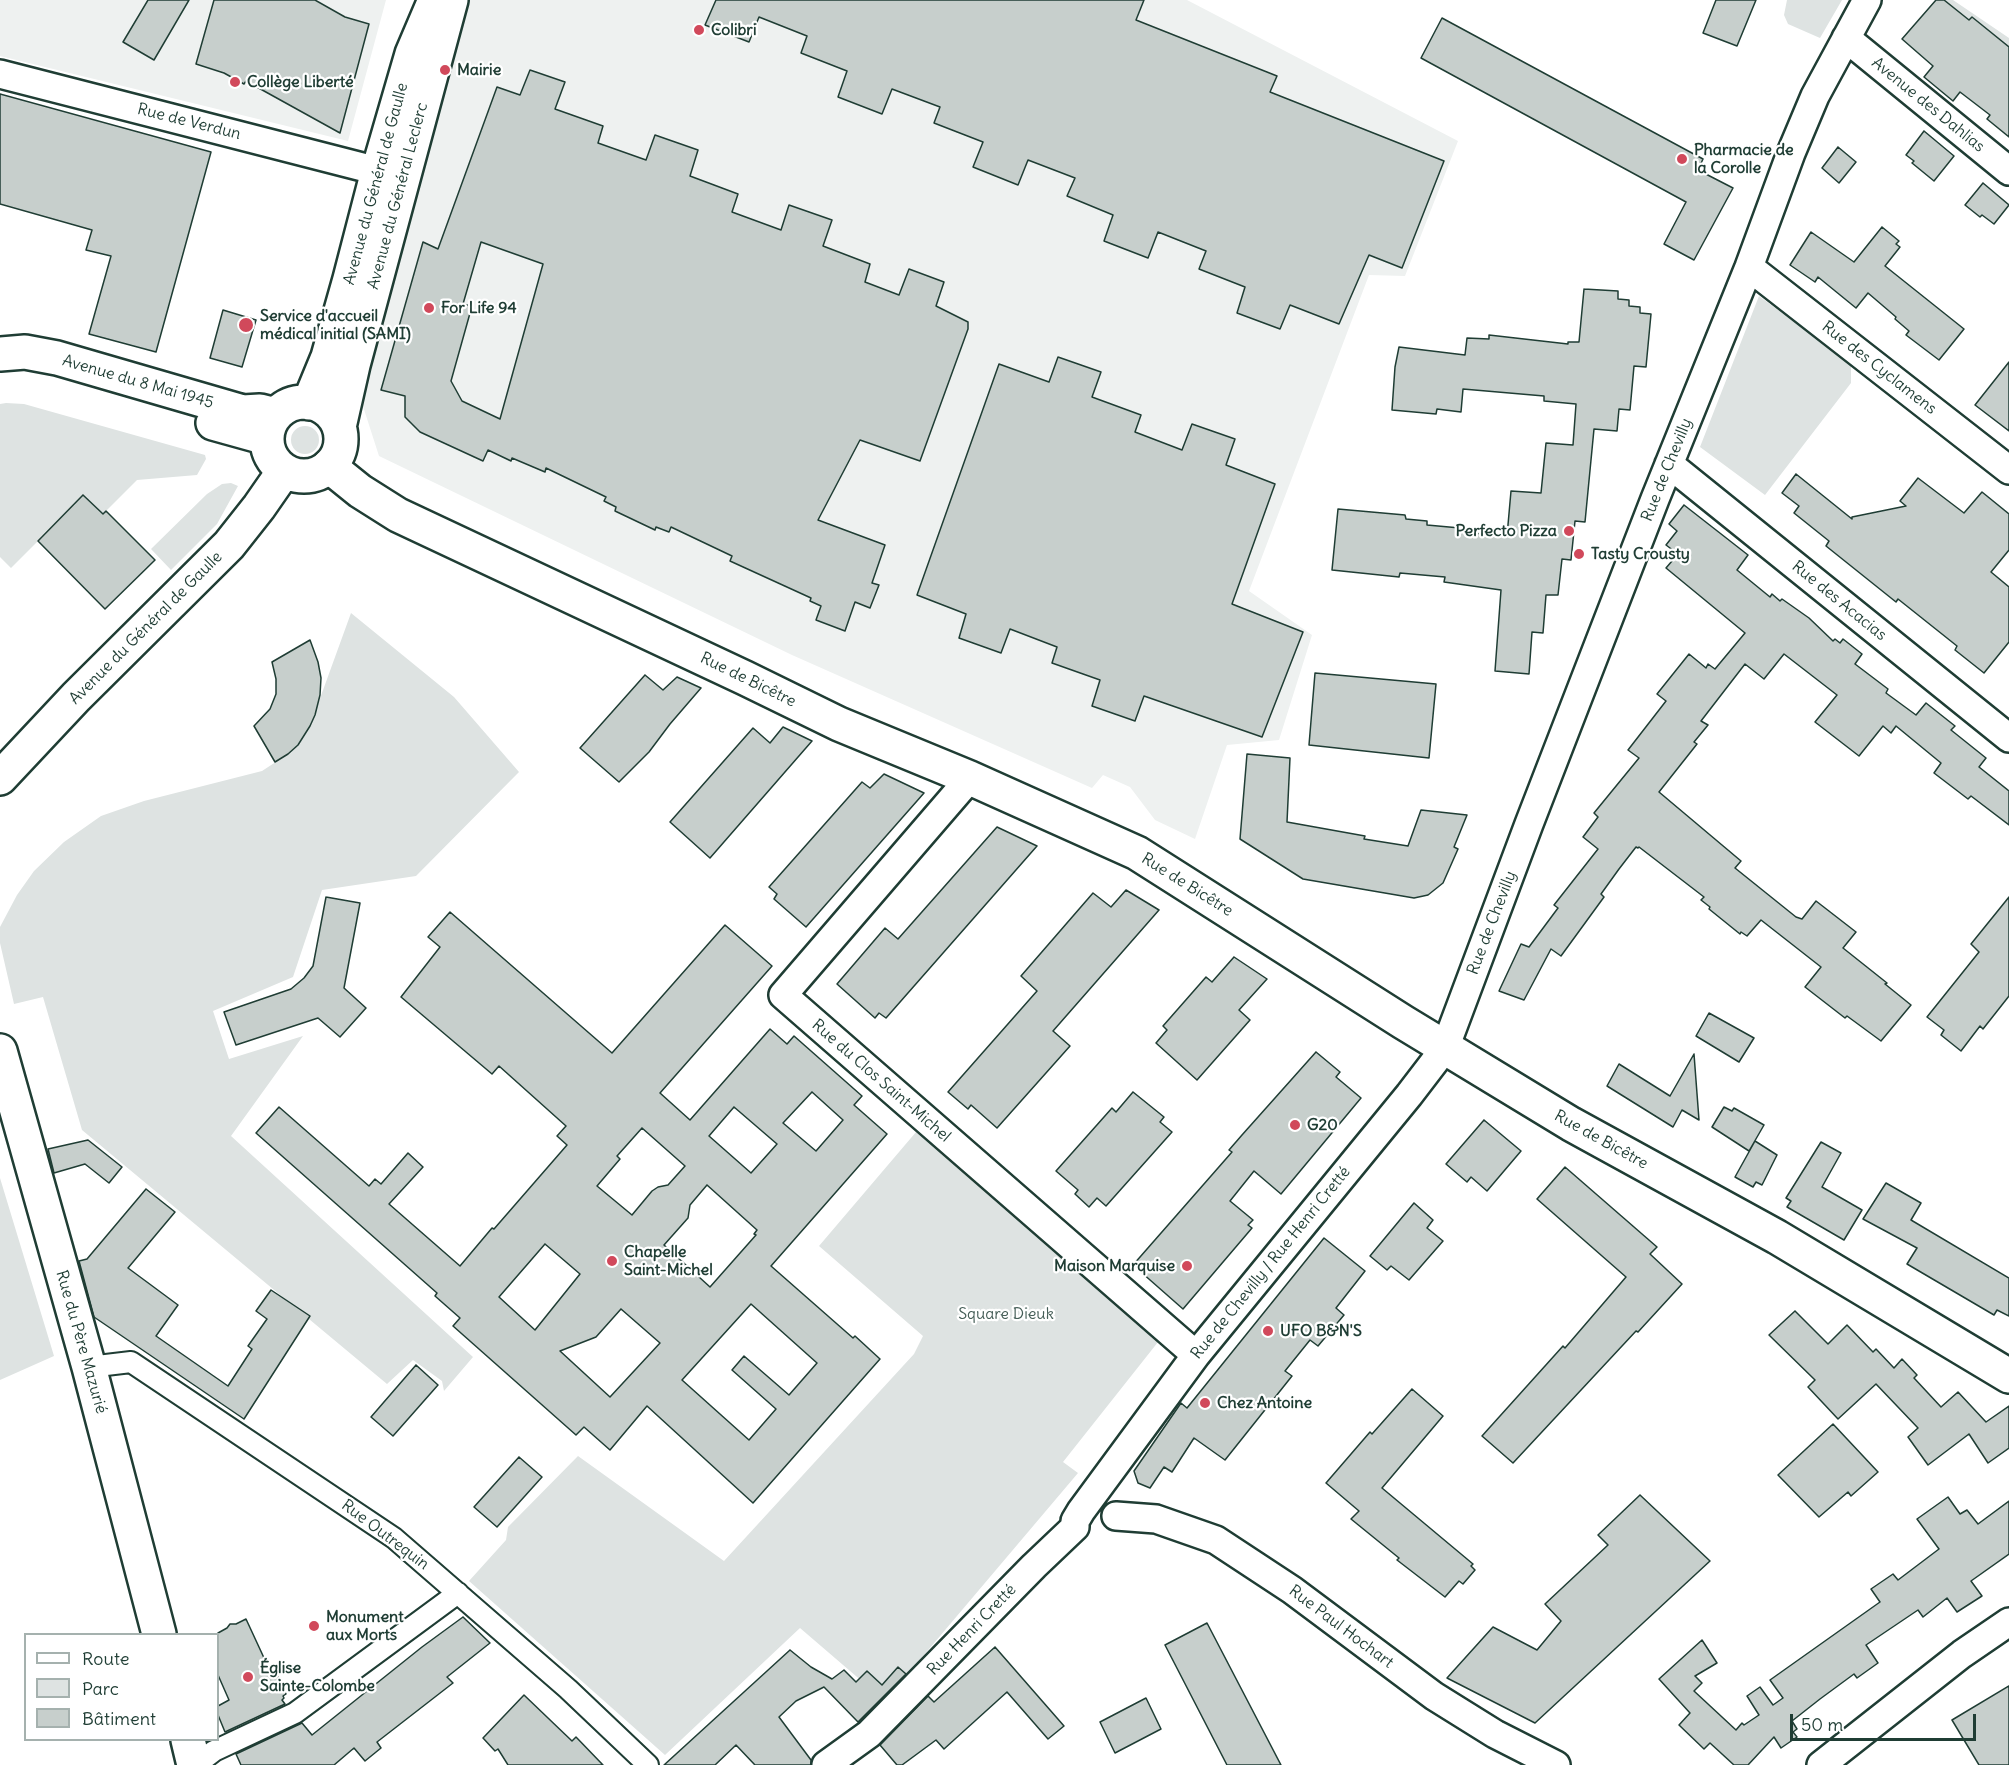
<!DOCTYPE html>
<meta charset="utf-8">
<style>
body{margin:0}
#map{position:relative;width:2009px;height:1765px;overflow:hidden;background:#fff;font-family:Delius,sans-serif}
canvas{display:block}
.legend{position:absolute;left:24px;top:1633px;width:195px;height:108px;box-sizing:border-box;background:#fff;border:2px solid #a5b1ae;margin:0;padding:8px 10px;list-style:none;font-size:18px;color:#1f3d34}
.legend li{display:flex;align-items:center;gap:12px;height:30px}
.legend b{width:30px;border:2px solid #a5b1ae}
.scale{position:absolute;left:1790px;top:1714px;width:186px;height:27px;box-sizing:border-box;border:3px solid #1f3d34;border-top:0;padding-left:8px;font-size:18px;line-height:21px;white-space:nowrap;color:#1f3d34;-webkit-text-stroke:4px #fff;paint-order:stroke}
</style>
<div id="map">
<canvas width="2009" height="1765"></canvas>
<ul class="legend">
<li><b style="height:8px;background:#fff"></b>Route</li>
<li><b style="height:16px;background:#dee3e2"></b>Parc</li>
<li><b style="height:16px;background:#c7cfcc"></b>Bâtiment</li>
</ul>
<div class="scale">50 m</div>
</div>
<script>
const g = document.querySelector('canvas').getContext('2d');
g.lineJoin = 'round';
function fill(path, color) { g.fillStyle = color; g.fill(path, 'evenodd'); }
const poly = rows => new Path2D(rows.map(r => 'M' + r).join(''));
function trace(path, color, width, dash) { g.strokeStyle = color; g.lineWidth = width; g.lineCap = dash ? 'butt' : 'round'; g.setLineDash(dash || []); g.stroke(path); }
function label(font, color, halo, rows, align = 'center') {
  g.font = font + ' Delius,sans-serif'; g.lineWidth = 4.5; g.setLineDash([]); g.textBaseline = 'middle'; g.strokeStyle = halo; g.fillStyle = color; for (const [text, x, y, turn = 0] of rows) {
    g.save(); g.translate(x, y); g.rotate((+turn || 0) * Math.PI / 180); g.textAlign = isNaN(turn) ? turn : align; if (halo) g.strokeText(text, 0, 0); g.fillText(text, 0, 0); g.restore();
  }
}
fill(poly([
 [0,0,386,0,348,141,0,56],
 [469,0,1187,0,1458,141,1405,276,1369,275,1249,591,1312,635,1279,740,1227,745,1195,839,1155,820,1130,787,1103,775,1092,788,792,655,379,456,361,400]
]), '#eef1f0');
fill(poly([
 [1787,0,1842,0,1820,38,1788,24,1784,15],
 [1943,0,1953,0,2009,38,2009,47,1973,17,1969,20],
 [1759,296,1851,364,1851,383,1765,495,1700,447],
 [6,403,24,404,205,455,206,459,197,475,137,480,103,514,83,496,11,568,0,557,0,404],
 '291 440a14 14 0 1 1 28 0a14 14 0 1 1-28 0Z',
 [231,483,238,486,217,524,171,570,151,549,207,494,222,484],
 [351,613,454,697,519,772,416,876,322,890,293,977,213,1011,229,1059,303,1036,231,1136,473,1357,444,1391,442,1381,413,1360,387,1384,82,1130,43,997,14,1004,0,943,0,927,17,895,34,871,64,842,101,816,144,801,262,771,288,754,298,745,310,726],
 [922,1125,1162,1337,1063,1462,1078,1473,885,1701,800,1628,665,1755,469,1581,506,1540,508,1527,578,1456,724,1561,914,1354,923,1336,819,1246],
 [0,1178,54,1356,0,1380]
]), '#dee3e2');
const building = poly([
 [148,0,189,0,154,60,123,42,148,0],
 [214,0,315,0,345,17,369,24,340,133,246,81,244,84,224,73,196,64,214,0],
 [716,0,1144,0,1136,20,1277,76,1270,92,1444,161,1402,268,1369,255,1339,324,1290,305,1280,329,1237,313,1245,287,1199,269,1206,251,1158,232,1148,258,1104,241,1113,215,1067,196,1075,178,1028,160,1018,185,973,167,983,142,934,123,940,107,892,89,882,114,838,97,847,71,801,53,807,36,759,17,749,42,705,25,716,0],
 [1716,0,1756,0,1737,46,1703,33,1716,0],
 [1936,0,1944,0,1969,20,1972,17,2009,47,2009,137,1987,119,1990,115,1960,92,1953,101,1924,77,1933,66,1902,39,1936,0],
 [1442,18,1703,159,1698,170,1733,188,1694,260,1664,244,1686,202,1421,58,1442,18],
 [530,70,565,82,555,109,603,126,598,143,646,160,655,135,698,150,690,176,738,194,732,212,781,230,789,205,832,220,823,246,870,264,865,282,899,295,909,269,944,282,936,306,968,322,968,329,920,461,860,440,818,520,885,545,872,583,879,585,870,608,855,602,845,631,816,620,821,606,810,601,811,598,730,561,732,556,671,527,669,532,656,527,655,530,615,511,616,507,604,501,606,497,546,468,545,472,512,458,511,461,488,450,483,461,420,432,405,417,405,396,381,390,423,242,438,249,497,87,520,95,530,70],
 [481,242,543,264,500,419,462,401,451,381,472,306,463,304,481,242],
 [0,94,211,152,156,352,89,334,111,256,86,250,92,230,0,204,0,94],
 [1924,131,1954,156,1934,181,1912,163,1914,161,1906,155,1924,131],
 [1838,147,1856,162,1839,183,1822,168,1838,147],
 [1983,183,2009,205,1994,224,1982,215,1980,217,1965,205,1983,183],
 [1882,227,1899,241,1896,244,1900,247,1885,266,1964,329,1939,360,1906,335,1909,331,1895,319,1896,317,1868,293,1856,308,1818,277,1815,282,1790,265,1811,232,1854,262,1882,227],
 [1584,289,1618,291,1618,299,1629,300,1629,306,1640,307,1640,313,1651,314,1646,367,1634,366,1630,410,1619,409,1617,431,1594,429,1585,522,1575,521,1571,560,1562,559,1558,595,1546,595,1543,633,1532,632,1529,674,1495,671,1501,590,1444,582,1445,577,1400,573,1399,577,1332,570,1338,509,1405,515,1406,519,1427,521,1427,525,1471,529,1472,533,1507,536,1511,491,1541,493,1546,443,1573,445,1576,404,1544,401,1544,396,1463,389,1461,412,1437,409,1436,414,1392,410,1395,367,1399,347,1465,355,1467,338,1489,339,1489,335,1568,344,1568,342,1579,342,1584,289],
 [223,310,256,320,242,367,210,358,223,310],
 [1058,357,1101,372,1092,397,1141,415,1135,432,1182,450,1192,424,1235,439,1226,465,1275,484,1232,604,1303,632,1262,737,1144,696,1135,721,1092,706,1100,680,1052,663,1057,647,1010,629,1001,653,959,638,966,614,917,595,999,364,1049,382,1058,357],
 [2009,362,2009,431,1975,405,2009,362],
 [1796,474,1852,519,1852,517,1906,506,1900,501,1918,478,1964,513,1982,492,2009,514,2009,550,1991,572,2009,587,2009,642,1984,673,1955,650,1957,646,1898,599,1896,602,1826,546,1829,541,1794,513,1799,506,1782,493,1796,474],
 [83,495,103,514,106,511,155,560,105,609,38,541,83,495],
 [1684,505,1748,555,1737,570,1770,597,1772,594,1780,601,1782,599,1809,618,1833,641,1835,639,1840,643,1843,639,1862,654,1855,664,1888,689,1886,693,1916,715,1926,703,1955,726,1951,730,1986,758,1979,767,2009,791,2009,825,1971,796,1968,799,1934,773,1941,763,1896,726,1891,733,1883,726,1859,756,1815,722,1837,695,1784,654,1764,679,1745,664,1701,721,1708,725,1694,742,1697,744,1659,792,1741,861,1735,868,1796,917,1802,919,1816,901,1856,932,1843,948,1887,983,1885,984,1911,1005,1881,1041,1847,1016,1845,1018,1805,987,1821,967,1761,920,1747,936,1741,932,1740,934,1709,909,1710,907,1701,900,1704,897,1639,847,1638,848,1636,847,1619,869,1601,894,1604,897,1561,956,1551,949,1524,1000,1499,991,1521,944,1529,947,1558,908,1554,905,1598,849,1583,837,1598,817,1594,813,1639,758,1628,750,1666,701,1657,694,1689,654,1706,668,1708,664,1715,669,1745,633,1666,568,1678,554,1666,545,1677,531,1669,524,1684,505],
 [310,640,318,662,321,678,320,695,315,715,310,726,298,745,288,754,275,762,254,726,270,709,276,694,276,679,272,662,310,640],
 [1315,673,1436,684,1429,758,1309,745,1315,673],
 [645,675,663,690,677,677,701,688,670,724,649,752,619,782,580,748,645,675],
 [783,727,812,741,710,858,670,822,753,728,770,743,783,727],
 [1247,754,1290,758,1287,822,1365,836,1364,839,1408,846,1421,810,1467,815,1454,847,1458,849,1443,883,1428,895,1414,898,1303,879,1240,839,1247,754],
 [884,774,924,793,806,927,774,899,777,894,769,887,862,782,870,788,884,774],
 [997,827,1037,846,886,1018,879,1013,875,1018,837,984,885,928,898,939,997,827],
 [1126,890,1159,910,1053,1031,1070,1046,997,1128,971,1105,968,1109,948,1092,1037,991,1021,976,1093,893,1111,907,1126,890],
 [326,897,360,903,344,988,366,1008,340,1037,318,1018,236,1045,224,1012,291,989,304,978,313,966,326,897],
 [2009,897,2009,996,1983,1029,1980,1026,1961,1051,1941,1035,1944,1030,1927,1017,1979,952,1971,944,2009,897],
 [450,912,612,1053,725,925,772,966,660,1093,690,1120,770,1029,787,1044,794,1036,862,1096,854,1105,887,1134,771,1266,853,1338,855,1336,880,1359,753,1503,647,1406,610,1450,584,1427,576,1435,453,1326,460,1318,435,1296,437,1293,256,1133,279,1107,369,1186,375,1179,381,1184,408,1153,423,1167,389,1204,460,1266,492,1228,494,1229,567,1145,557,1136,566,1126,499,1066,492,1074,401,997,440,947,428,937,450,912],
 [812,1092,843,1120,816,1151,783,1123,812,1092],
 [734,1107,777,1144,751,1173,709,1136,734,1107],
 [642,1128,685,1166,668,1185,658,1187,652,1191,632,1215,597,1186,620,1159,617,1156,642,1128],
 [707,1185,757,1230,754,1234,756,1235,710,1287,664,1245,688,1218,690,1205,707,1185],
 [545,1244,580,1274,535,1330,499,1297,545,1244],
 [751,1304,817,1363,789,1395,744,1356,732,1370,776,1409,749,1440,682,1380,751,1304],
 [621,1309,660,1343,610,1397,560,1351,596,1337,621,1309],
 [1234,957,1267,979,1239,1010,1250,1020,1197,1080,1156,1043,1167,1030,1163,1026,1206,977,1212,982,1234,957],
 [1709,1013,1754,1038,1739,1062,1696,1036,1709,1013],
 [1316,1052,1340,1072,1336,1077,1361,1098,1281,1194,1254,1171,1230,1201,1253,1220,1248,1225,1252,1228,1183,1309,1133,1265,1232,1152,1229,1150,1242,1135,1316,1052],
 [1694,1054,1699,1120,1682,1110,1673,1127,1607,1086,1619,1064,1670,1096,1694,1054],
 [1133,1092,1164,1117,1160,1122,1172,1132,1106,1206,1097,1198,1089,1207,1075,1194,1078,1190,1056,1171,1112,1108,1116,1112,1133,1092],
 [1724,1107,1732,1111,1734,1108,1764,1125,1749,1151,1712,1127,1724,1107],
 [1484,1120,1521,1151,1487,1191,1471,1177,1467,1182,1446,1164,1484,1120],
 [88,1140,122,1167,109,1183,85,1164,54,1173,48,1149,88,1140],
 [1755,1141,1777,1155,1762,1185,1756,1182,1753,1187,1735,1177,1755,1141],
 [1821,1142,1841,1153,1822,1187,1862,1210,1844,1240,1787,1207,1791,1201,1786,1198,1821,1142],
 [1565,1167,1657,1247,1650,1254,1682,1284,1638,1332,1636,1331,1513,1463,1482,1436,1563,1346,1565,1348,1626,1277,1537,1199,1565,1167],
 [1886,1183,1921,1203,1911,1220,2009,1278,2009,1316,1997,1310,1994,1315,1907,1264,1917,1248,1863,1219,1886,1183],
 [146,1189,175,1212,128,1268,178,1305,156,1336,228,1386,252,1349,248,1346,267,1319,256,1311,271,1290,310,1316,244,1419,94,1317,79,1261,87,1259,146,1189],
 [1414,1203,1433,1220,1427,1228,1443,1241,1409,1280,1391,1266,1387,1270,1370,1256,1414,1203],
 [1324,1238,1365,1271,1336,1308,1344,1315,1318,1346,1310,1340,1285,1371,1292,1376,1225,1460,1194,1438,1172,1472,1164,1467,1150,1488,1138,1483,1134,1471,1181,1403,1187,1408,1324,1238],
 [1795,1311,1828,1344,1847,1325,1873,1352,1876,1349,1894,1368,1902,1359,1917,1375,1914,1378,1941,1407,1958,1392,1986,1422,2009,1406,2009,1448,1988,1463,1969,1434,1928,1465,1908,1437,1918,1428,1876,1384,1838,1419,1808,1387,1815,1380,1769,1335,1795,1311],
 [416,1365,438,1385,393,1436,371,1417,416,1365],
 [1412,1389,1443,1416,1382,1488,1473,1564,1471,1566,1475,1570,1463,1584,1459,1581,1445,1597,1397,1560,1399,1558,1351,1519,1359,1511,1326,1483,1370,1432,1372,1434,1412,1389],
 [1833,1424,1878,1472,1851,1496,1848,1492,1819,1517,1778,1475,1833,1424],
 [519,1457,542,1477,497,1527,474,1507,519,1457],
 [1640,1495,1710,1561,1535,1723,1447,1678,1493,1627,1537,1650,1561,1621,1545,1604,1608,1545,1598,1535,1640,1495],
 [1948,1497,1960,1514,1967,1510,1978,1524,2009,1501,2009,1554,1971,1581,1982,1596,1957,1612,1947,1598,1923,1617,1918,1610,1866,1645,1878,1663,1857,1678,1854,1674,1820,1699,1792,1721,1797,1729,1793,1732,1797,1737,1781,1748,1774,1737,1748,1765,1734,1765,1710,1743,1704,1749,1679,1725,1690,1713,1659,1679,1702,1640,1717,1663,1695,1676,1702,1683,1694,1691,1736,1730,1742,1723,1744,1725,1759,1715,1747,1696,1760,1687,1773,1705,1783,1698,1770,1680,1880,1602,1871,1589,1893,1574,1898,1580,1939,1549,1917,1519,1948,1497],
 [463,1617,490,1643,447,1677,453,1683,377,1742,381,1748,365,1761,354,1748,334,1765,241,1765,236,1754,302,1723,312,1735,422,1647,463,1617],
 [246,1619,271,1673,274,1676,277,1675,286,1694,283,1696,284,1698,282,1700,285,1704,225,1732,218,1715,218,1706,229,1700,218,1675,218,1633,227,1628,230,1624,236,1624,246,1619],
 [1207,1623,1281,1765,1227,1765,1165,1645,1207,1623],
 [995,1647,1064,1726,1048,1739,1007,1692,944,1749,936,1740,902,1765,897,1765,880,1745,928,1696,934,1702,995,1647],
 [790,1650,811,1667,832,1679,844,1670,856,1682,867,1671,882,1685,898,1667,906,1674,858,1722,824,1687,796,1701,779,1717,811,1760,811,1765,755,1765,736,1745,715,1765,664,1765,790,1650],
 [2009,1686,2009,1765,1979,1765,1952,1720,2009,1686],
 [524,1695,572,1741,576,1737,603,1765,508,1765,498,1749,495,1751,483,1738,524,1695],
 [1146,1698,1161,1729,1115,1753,1100,1722,1146,1698]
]);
fill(building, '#c7cfcc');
trace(building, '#1f3d34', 1.5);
const pedestrian = poly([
 [89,1367,131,1362,394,1538,568,1689,648,1765],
 [196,1765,214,1751,295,1713,458,1593]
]);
const minor = poly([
 [1846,38,2009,171],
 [0,74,378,171],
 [1749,267,2009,470],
 [1669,464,2009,738],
 [970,778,783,995,1196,1355],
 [1116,1516,1156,1519,1216,1540,1292,1590,1434,1696,1495,1734,1556,1765],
 [826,1765,869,1734,1034,1566,1075,1527,1075,1521,1081,1511,1196,1355,1409,1095,1445,1048,1529,824,1655,499,1749,267,1791,153,1815,96,1867,0],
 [1821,1765,1962,1654,2009,1622]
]);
const tertiary = poly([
 [329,466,360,491,398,515,745,678,839,724,970,778,1137,853,1403,1022,1571,1124,1777,1237,2009,1376]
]);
const secondary = poly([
 [0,354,25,352,57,358,243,412,260,411,276,415],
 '267 439a37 37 0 1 1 74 0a37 37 0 1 1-74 0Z',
 [309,403,328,357,350,279,378,171,412,54,432,7],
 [213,423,267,438],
 [339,427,353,365,451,0],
 [0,778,76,697,229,545,259,507,284,471],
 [0,1051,89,1367,159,1634],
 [188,1740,194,1765]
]);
trace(pedestrian, '#1f3d34', 24);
trace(minor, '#1f3d34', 32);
trace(tertiary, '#1f3d34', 38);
trace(secondary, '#1f3d34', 38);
trace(pedestrian, '#fff', 20);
trace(minor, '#fff', 27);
trace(tertiary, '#fff', 33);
trace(secondary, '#fff', 33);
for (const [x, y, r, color] of [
 [699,30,6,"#d1495b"],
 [445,70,6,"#d1495b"],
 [235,82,6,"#d1495b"],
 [1682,159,6,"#d1495b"],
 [429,308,6,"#d1495b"],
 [246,325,8,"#d1495b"],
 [1569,531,6,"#d1495b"],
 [1579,554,6,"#d1495b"],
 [1295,1125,6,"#d1495b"],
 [612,1261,6,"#d1495b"],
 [1187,1266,6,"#d1495b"],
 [1268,1331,6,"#d1495b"],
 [1205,1403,6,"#d1495b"],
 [314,1626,6,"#d1495b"],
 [248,1677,6,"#d1495b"]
]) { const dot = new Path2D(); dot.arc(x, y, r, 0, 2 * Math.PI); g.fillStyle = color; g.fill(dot); trace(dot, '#fff', 2); }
label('bold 16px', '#1f3d34', '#fff', [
 ["Colibri",711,30],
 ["Mairie",457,70],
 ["Collège Liberté",247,82],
 ["Pharmacie de",1694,150],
 ["la Corolle",1694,168],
 ["For Life 94",441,308],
 ["Service d'accueil",260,316],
 ["médical initial (SAMI)",260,334],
 ["Perfecto Pizza",1557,531,"right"],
 ["Tasty Crousty",1591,554],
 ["G20",1307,1125],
 ["Chapelle",624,1252],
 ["Saint-Michel",624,1270],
 ["Maison Marquise",1175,1266,"right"],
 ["UFO B&N'S",1280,1331],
 ["Chez Antoine",1217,1403],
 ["Monument",326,1617],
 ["aux Morts",326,1635],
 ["Église",260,1668],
 ["Sainte-Colombe",260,1686]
], 'left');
label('16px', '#1f3d34', '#fff', [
 ["Avenue des Dahlias",1928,105,39],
 ["Rue de Verdun",189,122,14],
 ["Avenue du Général de Gaulle",376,184,-75],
 ["Avenue du Général Leclerc",398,196,-75],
 ["Rue des Cyclamens",1879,368,38],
 ["Avenue du 8 Mai 1945",138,382,16],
 ["Rue de Chevilly",1667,470,-68],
 ["Rue des Acacias",1839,601,39],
 ["Avenue du Général de Gaulle",146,628,-45],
 ["Rue de Bicêtre",748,680,26],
 ["Rue de Bicêtre",1187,885,32],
 ["Rue de Chevilly",1492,923,-69],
 ["Rue du Clos Saint-Michel",881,1081,41],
 ["Rue de Bicêtre",1601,1140,29],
 ["Rue de Chevilly / Rue Henri Cretté",1271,1263,-51],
 ["Rue du Père Mazurié",81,1342,74],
 ["Rue Outrequin",385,1535,37],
 ["Rue Paul Hochart",1341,1627,37],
 ["Rue Henri Cretté",972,1630,-46]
]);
label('16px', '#455e57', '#fff', [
 ["Square Dieuk",1006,1314]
]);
</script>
